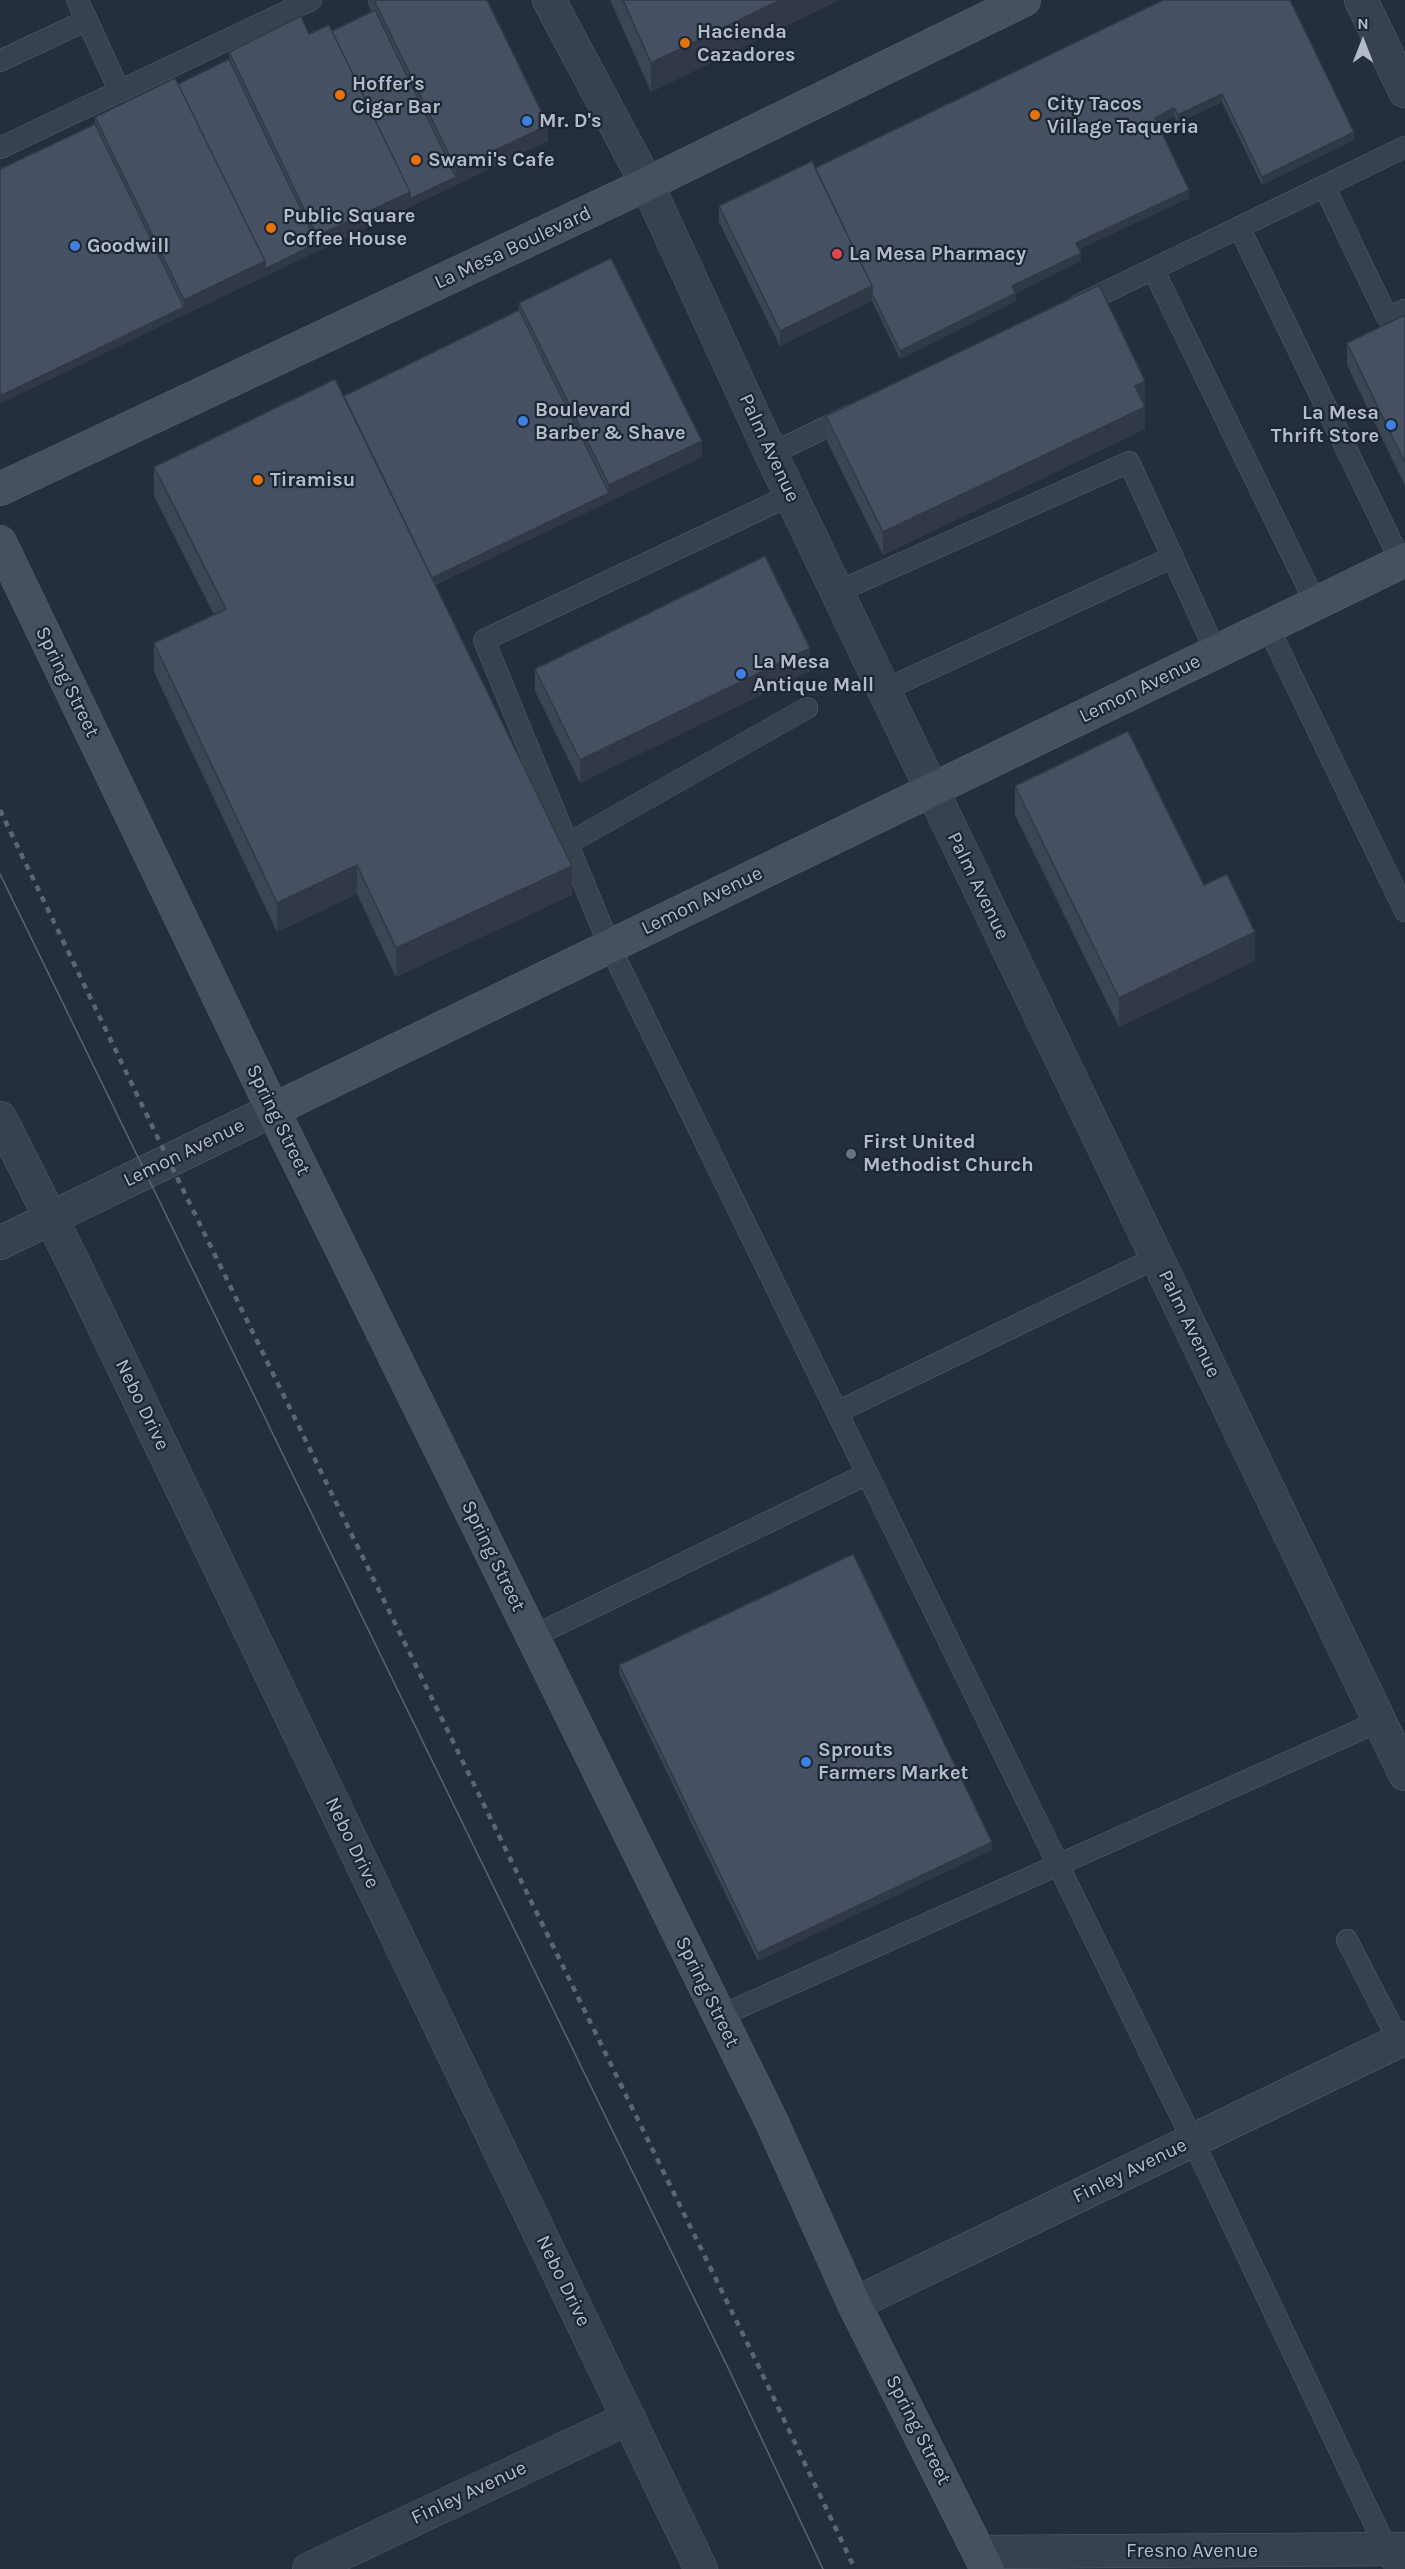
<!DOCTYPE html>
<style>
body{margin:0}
#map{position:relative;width:1405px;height:2569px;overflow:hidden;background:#242f3e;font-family:Karla,sans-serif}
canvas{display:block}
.north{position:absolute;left:1333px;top:12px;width:60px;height:60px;-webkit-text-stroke:4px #1d2633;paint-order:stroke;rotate:0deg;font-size:16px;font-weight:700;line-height:24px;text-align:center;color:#b4bcc9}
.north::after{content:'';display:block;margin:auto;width:21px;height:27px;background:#b4bcc9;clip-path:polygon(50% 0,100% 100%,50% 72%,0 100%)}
</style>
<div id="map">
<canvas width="1405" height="2569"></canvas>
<div class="north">N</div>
</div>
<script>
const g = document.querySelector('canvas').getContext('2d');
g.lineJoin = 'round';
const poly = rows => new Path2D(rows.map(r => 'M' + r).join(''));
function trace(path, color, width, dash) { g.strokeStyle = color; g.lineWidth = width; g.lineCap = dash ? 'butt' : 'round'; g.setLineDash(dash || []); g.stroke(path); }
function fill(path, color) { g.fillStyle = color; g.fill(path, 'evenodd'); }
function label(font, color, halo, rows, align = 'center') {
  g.font = font + ' Karla,sans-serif'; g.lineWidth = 4.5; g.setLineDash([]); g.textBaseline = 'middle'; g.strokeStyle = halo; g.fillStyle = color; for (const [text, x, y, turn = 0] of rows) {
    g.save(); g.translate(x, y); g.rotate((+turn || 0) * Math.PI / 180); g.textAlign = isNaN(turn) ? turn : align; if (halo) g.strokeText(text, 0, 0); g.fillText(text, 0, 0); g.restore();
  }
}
const service = poly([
 [87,20,119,90],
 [0,61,87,20,77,0],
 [0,148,311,0],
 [1324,186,1387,317,1405,310],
 [1239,227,1401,562],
 [1153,269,1316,604],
 [1079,305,1405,147],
 [771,454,851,415],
 [791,495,484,640,610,947,1193,2141,1396,2569],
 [837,592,1129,462,1216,652],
 [1268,627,1405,911],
 [884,690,1173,557],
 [567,844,807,708],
 [837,1412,1156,1258],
 [532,1637,867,1474],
 [1347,1940,1399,2041],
 [720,2016,1380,1721]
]);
const minor = poly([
 [1361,0,1405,91],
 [0,1118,74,1264,701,2569],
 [854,2304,1405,2038],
 [309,2569,629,2418]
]);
const tertiary = poly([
 [549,0,647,184,771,454,884,690,1405,1774],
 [0,1243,273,1110],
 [979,2552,1405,2549]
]);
const secondary = poly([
 [0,489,647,184,1024,0],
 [0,542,273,1110,769,2116,854,2304,987,2569],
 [273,1110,1405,560]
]);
trace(service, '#565f6c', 22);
trace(minor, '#565f6c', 34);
trace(tertiary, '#565f6c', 34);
trace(secondary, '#565f6c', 34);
trace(service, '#38414e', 21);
trace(minor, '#38414e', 33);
trace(tertiary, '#38414e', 33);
trace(secondary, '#465061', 33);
trace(poly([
 [0,874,732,2376,823,2569]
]), '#5a6575', 1.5);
trace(poly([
 [0,810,169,1161,757,2363,855,2569]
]), '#5a6575', 4.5, [6, 6]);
fill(poly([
 [368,0,374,0,548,141,184,315,95,124,95,117,178,84,229,59,229,52,309,34,332,31,372,12,368,4],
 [610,0,839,0,651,92],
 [1163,0,1354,140,1262,185,1222,102,1178,123,1174,116,1158,124,1189,198,1079,249,1081,261,1016,293,1016,301,900,359,872,301,780,346,719,222,719,206,815,168],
 [519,303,702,457,435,585,572,895,396,977,357,894,277,932,154,672,154,643,214,615,154,496,154,467,344,396,519,310],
 [1405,315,1405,486,1347,365,1347,343],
 [1144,404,1145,429,883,555,826,439,826,416,1145,404],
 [535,669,810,671,580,783,535,691],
 [1015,786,1204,885,1255,961,1119,1027,1015,815],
 [619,1665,992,1850,758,1961,619,1673]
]), '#3b4654');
fill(poly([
 [780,0,839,0,651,92,651,63],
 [1222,94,1222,102,1178,123,1178,115],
 [1174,108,1174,116,1155,126,1155,118],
 [548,125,548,141,456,185,456,169],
 [1354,132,1354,140,1262,185,1262,177],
 [456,177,456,185,410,207,410,199],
 [1189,190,1189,198,1076,251,1076,243],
 [410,192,410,207,184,315,184,300,265,261,317,243,317,236],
 [1081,253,1081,261,1012,294,1012,286],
 [872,286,872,301,780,346,780,331],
 [1016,293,1016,301,900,359,900,351],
 [184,307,184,315,0,404,0,396],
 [1145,381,1145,404,1135,409,1135,386],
 [1145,407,1145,429,883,555,883,532],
 [702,441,702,457,424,590,424,582,609,493,609,485],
 [810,648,810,671,580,783,580,760],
 [357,865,357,894,277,932,277,903],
 [572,866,572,895,396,977,396,948],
 [1255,932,1255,961,1119,1027,1119,998],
 [992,1842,992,1850,758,1961,758,1953]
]), '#303945');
const building = poly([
 [374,0,487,0,548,125,456,169,374,0],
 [623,0,780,0,651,63,623,0],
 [1163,0,1290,0,1354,132,1262,177,1222,94,1178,115,1174,108,1155,118,1189,190,1076,243,1081,253,1012,286,1016,293,900,351,872,294,872,286,815,168,1163,0],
 [375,10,456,177,410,199,410,192,332,31,375,10],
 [301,16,309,34,329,25,410,192,317,236,229,52,301,16],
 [229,59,317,243,265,269,265,261,178,84,229,59],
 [175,78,265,261,184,300,95,117,175,78],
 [95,124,184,307,0,396,0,169,95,124],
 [812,161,872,286,780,331,719,206,812,161],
 [611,258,702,441,609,485,519,303,611,258],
 [1099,285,1145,381,1135,386,1145,407,883,532,826,416,1099,285],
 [519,310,609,493,432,578,344,396,519,310],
 [1405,315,1405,463,1347,343,1405,315],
 [335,379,572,866,396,948,357,865,277,903,154,643,226,609,154,467,335,379],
 [765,556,810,648,580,760,535,669,765,556],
 [1128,731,1204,885,1227,874,1255,932,1119,998,1015,786,1128,731],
 [853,1554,992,1842,758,1953,619,1665,853,1554]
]);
fill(building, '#455162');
trace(building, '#303945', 1.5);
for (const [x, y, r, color] of [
 [685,43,6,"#e8710a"],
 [340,95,6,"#e8710a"],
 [1035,115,6,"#e8710a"],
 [527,121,6,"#3f7fe0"],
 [416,160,6,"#e8710a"],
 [271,228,6,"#e8710a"],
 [75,246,6,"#3f7fe0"],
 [837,254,6,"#e0444e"],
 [523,421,6,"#3f7fe0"],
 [1391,425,6,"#3f7fe0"],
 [258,480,6,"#e8710a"],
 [741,674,6,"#3f7fe0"],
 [851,1154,6,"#6b7280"],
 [806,1762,6,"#3f7fe0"]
]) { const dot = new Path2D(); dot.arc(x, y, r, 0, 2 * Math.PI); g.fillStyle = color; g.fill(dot); trace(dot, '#1d2633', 2); }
label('bold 20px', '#b4bcc9', '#1d2633', [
 ["Hacienda",697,32],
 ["Cazadores",697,55],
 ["Hoffer's",352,84],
 ["Cigar Bar",352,107],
 ["City Tacos",1047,104],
 ["Village Taqueria",1047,127],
 ["Mr. D's",539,121],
 ["Swami's Cafe",428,160],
 ["Public Square",283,216],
 ["Coffee House",283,239],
 ["Goodwill",87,246],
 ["La Mesa Pharmacy",849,254],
 ["Boulevard",535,410],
 ["Barber & Shave",535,433],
 ["La Mesa",1379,413,"right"],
 ["Thrift Store",1379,436,"right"],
 ["Tiramisu",270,480],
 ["La Mesa",753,662],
 ["Antique Mall",753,685],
 ["First United",863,1142],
 ["Methodist Church",863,1165],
 ["Sprouts",818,1750],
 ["Farmers Market",818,1773]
], 'left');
label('20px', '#b4bcc9', '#1d2633', [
 ["La Mesa Boulevard",513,248,-25],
 ["Palm Avenue",769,448,65],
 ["Spring Street",67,682,64],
 ["Lemon Avenue",1140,689,-26],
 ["Palm Avenue",978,886,64],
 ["Lemon Avenue",702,901,-26],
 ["Spring Street",278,1120,64],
 ["Lemon Avenue",184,1153,-26],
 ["Palm Avenue",1189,1324,64],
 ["Nebo Drive",142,1405,64],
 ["Spring Street",493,1556,64],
 ["Nebo Drive",352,1843,64],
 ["Spring Street",707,1992,64],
 ["Finley Avenue",1130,2171,-26],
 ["Nebo Drive",563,2281,64],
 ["Spring Street",918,2430,63],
 ["Finley Avenue",469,2493,-25],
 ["Fresno Avenue",1192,2551]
]);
</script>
